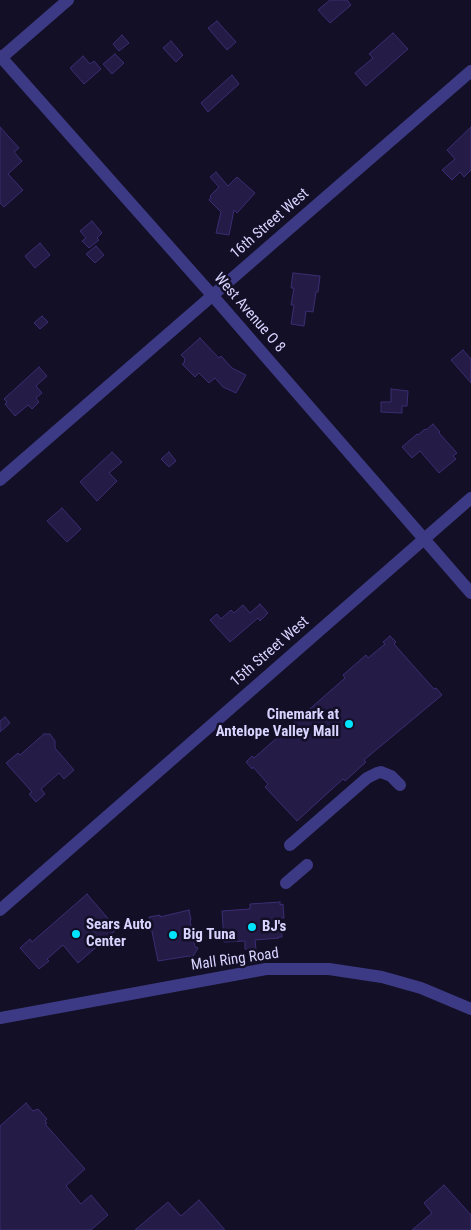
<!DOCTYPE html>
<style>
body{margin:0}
canvas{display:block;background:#130f26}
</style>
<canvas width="471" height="1230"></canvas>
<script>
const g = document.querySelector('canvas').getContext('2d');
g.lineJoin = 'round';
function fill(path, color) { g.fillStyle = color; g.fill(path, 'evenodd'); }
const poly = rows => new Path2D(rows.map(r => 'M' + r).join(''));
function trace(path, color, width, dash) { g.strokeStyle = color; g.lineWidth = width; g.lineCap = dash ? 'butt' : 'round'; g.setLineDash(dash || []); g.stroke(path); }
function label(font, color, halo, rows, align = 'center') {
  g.font = font + ' "Roboto Condensed",sans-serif'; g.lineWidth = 5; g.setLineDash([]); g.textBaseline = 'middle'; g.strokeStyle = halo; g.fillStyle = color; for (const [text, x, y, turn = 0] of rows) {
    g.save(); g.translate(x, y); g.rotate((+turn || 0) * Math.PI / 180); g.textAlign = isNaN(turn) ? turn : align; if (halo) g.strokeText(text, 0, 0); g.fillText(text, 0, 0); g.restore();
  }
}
const building = poly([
 [330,0,347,0,351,5,330,23,318,10,330,0],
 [217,21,236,42,227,50,208,28,217,21],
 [393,33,408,49,366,86,355,73,373,58,369,54,393,33],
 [122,35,129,43,119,51,113,44,122,35],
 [171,41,183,55,176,62,163,48,171,41],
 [115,54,124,63,112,74,103,64,115,54],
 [83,56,90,64,94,61,101,69,84,84,70,68,83,56],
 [232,75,239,84,208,112,201,103,232,75],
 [0,127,19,148,14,152,22,161,8,174,23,190,4,207,0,203,0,127],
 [471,127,471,170,464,177,460,172,452,180,442,170,455,159,447,150,471,127],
 [216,172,228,186,237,177,255,193,237,213,234,210,229,235,216,233,221,212,209,200,211,197,210,196,219,187,210,177,216,172],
 [92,221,102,233,97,238,99,240,89,248,82,241,86,238,80,231,92,221],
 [40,243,50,255,35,268,25,256,40,243],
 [96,246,104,255,95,263,86,254,96,246],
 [293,273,320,276,318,292,316,292,313,312,306,311,304,326,291,324,294,305,291,305,294,288,291,288,293,273],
 [42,316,48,322,40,329,34,323,42,316],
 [200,338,219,358,221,356,232,368,246,375,236,393,223,387,215,378,209,383,199,373,195,377,182,364,185,362,184,361,185,359,181,355,200,338],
 [463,350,471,359,471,383,451,360,463,350],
 [39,367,47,376,36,386,42,393,36,398,39,402,32,409,28,405,15,416,5,404,7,402,4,399,39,367],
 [391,389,408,391,407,406,402,406,402,413,381,412,381,402,391,402,391,389],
 [433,424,440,432,439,433,457,453,453,456,456,459,439,473,420,451,412,458,402,447,417,434,418,435,425,429,426,430,433,424],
 [112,452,122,462,109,473,117,481,97,501,80,482,112,452],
 [169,452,176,461,169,467,161,459,169,452],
 [62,508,81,529,67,542,47,521,62,508],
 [260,604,268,613,260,621,258,618,230,642,210,620,217,614,221,619,231,610,234,613,243,605,250,613,260,604],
 [390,636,396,642,394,644,434,689,436,688,442,695,364,760,366,762,345,781,343,779,297,821,265,787,268,784,253,767,252,769,246,762,252,756,254,758,345,678,343,675,366,655,368,658,385,644,383,642,390,636],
 [5,717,10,723,0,732,0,721,5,717],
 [44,734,50,734,55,741,55,748,74,770,64,779,59,773,41,789,45,794,36,802,29,794,32,792,6,763,18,753,20,755,44,734],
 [87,894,117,929,78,963,63,945,47,959,49,961,39,969,20,948,30,939,32,942,87,894],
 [280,902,280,905,283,904,284,918,281,918,282,937,278,937,279,938,255,940,256,949,250,950,245,949,245,941,224,942,222,911,250,909,250,904,280,902],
 [189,910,191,920,190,921,195,947,198,948,192,958,189,956,158,961,149,917,160,915,160,917,189,910],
 [26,1103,33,1111,38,1109,47,1119,45,1121,47,1123,45,1124,85,1169,66,1186,81,1204,91,1195,108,1215,91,1230,0,1230,0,1126,26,1103],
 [444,1185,471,1215,471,1230,412,1230,432,1213,424,1203,444,1185],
 [199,1200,225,1230,135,1230,168,1202,181,1216,199,1200]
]);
fill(building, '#241b47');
trace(building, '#3b2d73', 1);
trace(poly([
 [0,56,212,295,471,593],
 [0,59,68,0],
 [0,480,471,71],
 [290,845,367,778,377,773,381,772,391,776,400,785],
 [286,883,307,865],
 [0,910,471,498],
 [0,1018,266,969,329,969,382,977,421,988,471,1009]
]), '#3d3a85', 12);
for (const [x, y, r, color] of [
 [349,724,5,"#00e5ff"],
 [252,927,5,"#00e5ff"],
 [76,934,5,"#00e5ff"],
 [173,935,5,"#00e5ff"]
]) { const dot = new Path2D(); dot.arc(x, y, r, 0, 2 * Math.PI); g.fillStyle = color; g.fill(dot); trace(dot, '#130f26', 2); }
label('15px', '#d9d4ff', '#130f26', [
 ["16th Street West",270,224,-41],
 ["West Avenue O 8",249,313,49],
 ["15th Street West",270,652,-41],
 ["Mall Ring Road",235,960,-8]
]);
label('bold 15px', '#d9d4ff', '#130f26', [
 ["Cinemark at",339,715,"right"],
 ["Antelope Valley Mall",339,732,"right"],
 ["Sears Auto",86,925],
 ["Center",86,942],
 ["BJ's",262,927],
 ["Big Tuna",183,935]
], 'left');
</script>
